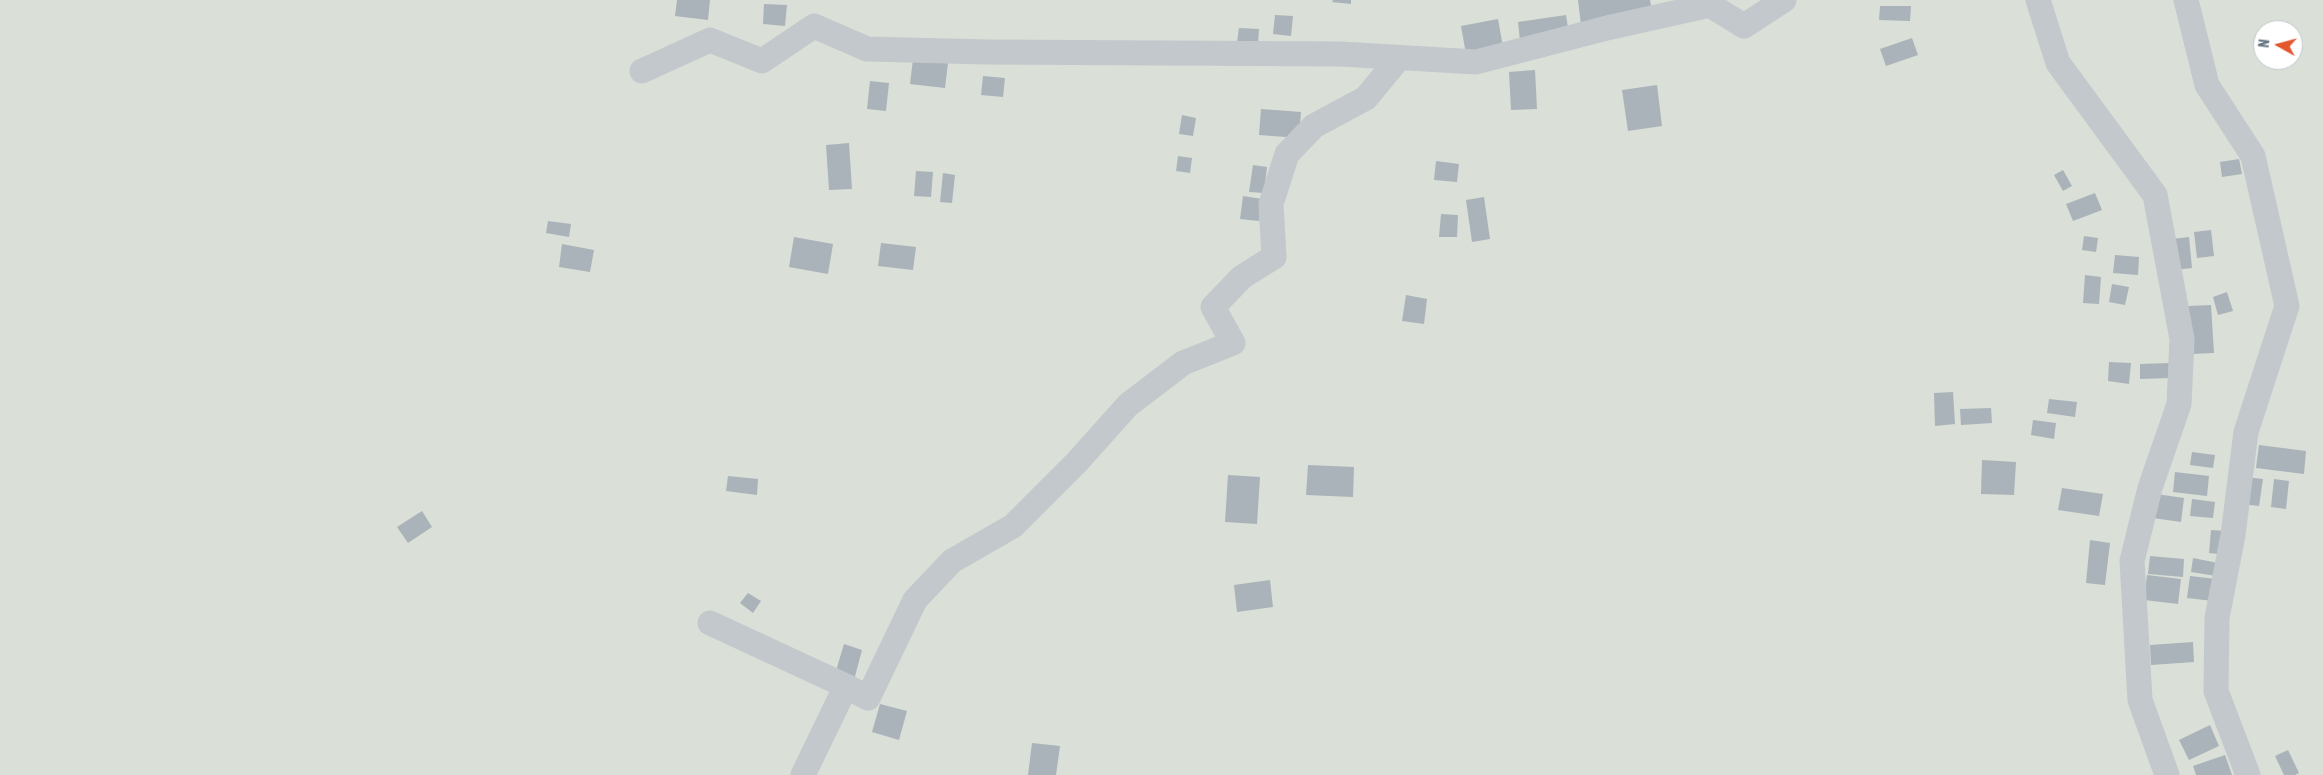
<!DOCTYPE html>
<style>
body{margin:0}
#map{position:relative;width:2323px;height:775px;overflow:hidden;background:#fafaf8;font-family:"Asap Condensed",sans-serif}
canvas{display:block}
.north{position:absolute;left:2253px;top:20px;width:50px;height:50px;box-sizing:border-box;background:#fff;border:1px solid #c1c8cd;border-radius:50%;rotate:277deg;font-size:14px;font-weight:700;line-height:20px;text-align:center;color:#657683}
.north::after{content:'';display:block;margin:auto;width:18px;height:22px;background:#e4572e;clip-path:polygon(50% 0,100% 100%,50% 72%,0 100%)}
</style>
<div id="map">
<canvas width="2323" height="775"></canvas>
<div class="north">N</div>
</div>
<script>
const g = document.querySelector('canvas').getContext('2d');
g.lineJoin = 'round';
function fill(path, color) { g.fillStyle = color; g.fill(path, 'evenodd'); }
const poly = rows => new Path2D(rows.map(r => 'M' + r).join(''));
function trace(path, color, width, dash) { g.strokeStyle = color; g.lineWidth = width; g.lineCap = dash ? 'butt' : 'round'; g.setLineDash(dash || []); g.stroke(path); }
fill(poly([
 [0,0,2323,0,2323,775,0,775],
 [2263,30,2293,30,2293,60,2263,60]
]), '#dadfd7');
fill(poly([
 [677,0,710,0,708,20,675,16],
 [1333,0,1351,0,1351,4,1332,2],
 [1578,0,1650,0,1653,14,1581,25],
 [764,4,787,5,785,26,763,24],
 [1880,6,1911,6,1910,21,1879,20],
 [1275,15,1293,16,1291,36,1273,34],
 [1566,15,1569,34,1520,41,1518,22],
 [1498,19,1503,47,1466,54,1461,26],
 [1239,28,1259,29,1258,44,1237,42],
 [1912,38,1918,55,1886,66,1880,49],
 [913,59,948,63,945,88,910,84],
 [1535,70,1537,109,1511,110,1509,72],
 [983,76,1005,78,1003,97,981,95],
 [870,81,889,83,886,111,867,109],
 [1657,85,1662,126,1628,131,1622,90],
 [1261,109,1301,112,1299,138,1259,135],
 [1182,115,1196,118,1193,136,1179,134],
 [849,143,852,189,829,190,826,145],
 [1178,156,1192,158,1190,173,1176,171],
 [2239,159,2242,174,2222,177,2220,162],
 [1436,161,1459,164,1457,182,1434,180],
 [1253,165,1267,167,1264,193,1249,192],
 [2063,170,2072,186,2063,191,2054,175],
 [916,171,933,172,931,197,914,196],
 [943,173,955,175,952,203,940,202],
 [2095,193,2102,210,2073,221,2066,204],
 [1243,196,1262,199,1259,221,1240,219],
 [1484,197,1490,239,1472,242,1466,200],
 [1441,214,1458,215,1457,237,1439,237],
 [548,221,571,224,569,237,546,233],
 [2211,230,2214,256,2197,258,2194,232],
 [2084,236,2098,238,2096,252,2082,250],
 [794,237,833,244,828,274,789,267],
 [2189,237,2192,268,2175,270,2172,239],
 [881,243,916,247,913,270,878,266],
 [562,244,594,250,590,272,559,267],
 [2115,255,2139,257,2138,275,2113,273],
 [2085,275,2101,277,2099,304,2083,303],
 [2112,284,2129,287,2125,305,2109,302],
 [2227,292,2233,311,2218,315,2213,297],
 [1406,295,1427,299,1424,324,1402,321],
 [2211,305,2214,353,2191,354,2188,306],
 [2109,362,2131,363,2129,384,2108,381],
 [2170,363,2170,378,2140,379,2140,364],
 [1953,392,1955,424,1935,426,1934,393],
 [2049,399,2077,402,2075,417,2047,413],
 [1991,408,1992,423,1961,425,1960,409],
 [2033,420,2056,423,2054,439,2031,435],
 [2259,445,2306,451,2304,474,2256,468],
 [2192,452,2215,455,2213,468,2190,465],
 [1982,460,2016,462,2014,495,1981,494],
 [1308,465,1354,467,1353,497,1306,495],
 [2175,472,2209,476,2207,496,2173,492],
 [1228,475,1260,477,1257,524,1225,522],
 [728,476,758,479,757,495,726,491],
 [2245,477,2263,479,2259,506,2242,504],
 [2274,479,2289,481,2286,509,2271,507],
 [2062,488,2103,494,2099,516,2058,510],
 [2156,494,2184,498,2181,522,2153,518],
 [2192,499,2215,502,2213,518,2190,516],
 [422,511,432,527,408,543,397,527],
 [2211,530,2228,531,2226,555,2209,553],
 [2090,540,2110,543,2105,585,2086,583],
 [2150,556,2184,559,2183,577,2148,574],
 [2193,558,2218,563,2216,576,2191,572],
 [2147,575,2181,579,2178,604,2144,600],
 [2190,576,2216,579,2213,601,2187,598],
 [1270,580,1273,607,1237,612,1234,585],
 [748,593,761,601,753,613,740,603],
 [2193,642,2194,662,2151,665,2150,645],
 [844,644,862,650,854,680,835,674],
 [880,704,907,711,899,740,872,732],
 [2210,725,2219,746,2189,760,2179,740],
 [1032,743,1060,746,1056,775,1028,775],
 [2288,750,2299,773,2295,775,2284,775,2275,756],
 [2225,755,2232,775,2196,775,2193,766]
]), '#aab3b9');
trace(poly([
 [2038,0,2058,63,2155,195,2182,339,2179,404,2150,488,2132,561,2140,700,2167,775],
 [2186,0,2207,85,2253,156,2287,306,2246,432,2233,535,2217,618,2216,691,2248,775],
 [1710,5,1744,26,1784,0],
 [642,71,710,40,762,61,814,26,867,49,988,52,1341,54,1476,62,1607,28,1710,5,1709,0],
 [710,623,846,686,803,775],
 [846,686,868,698,915,600,952,561,1013,526,1077,462,1128,405,1183,363,1233,343,1213,307,1242,277,1274,257,1271,204,1287,154,1314,126,1366,98,1399,58]
]), '#c3c8cc', 25);
</script>
